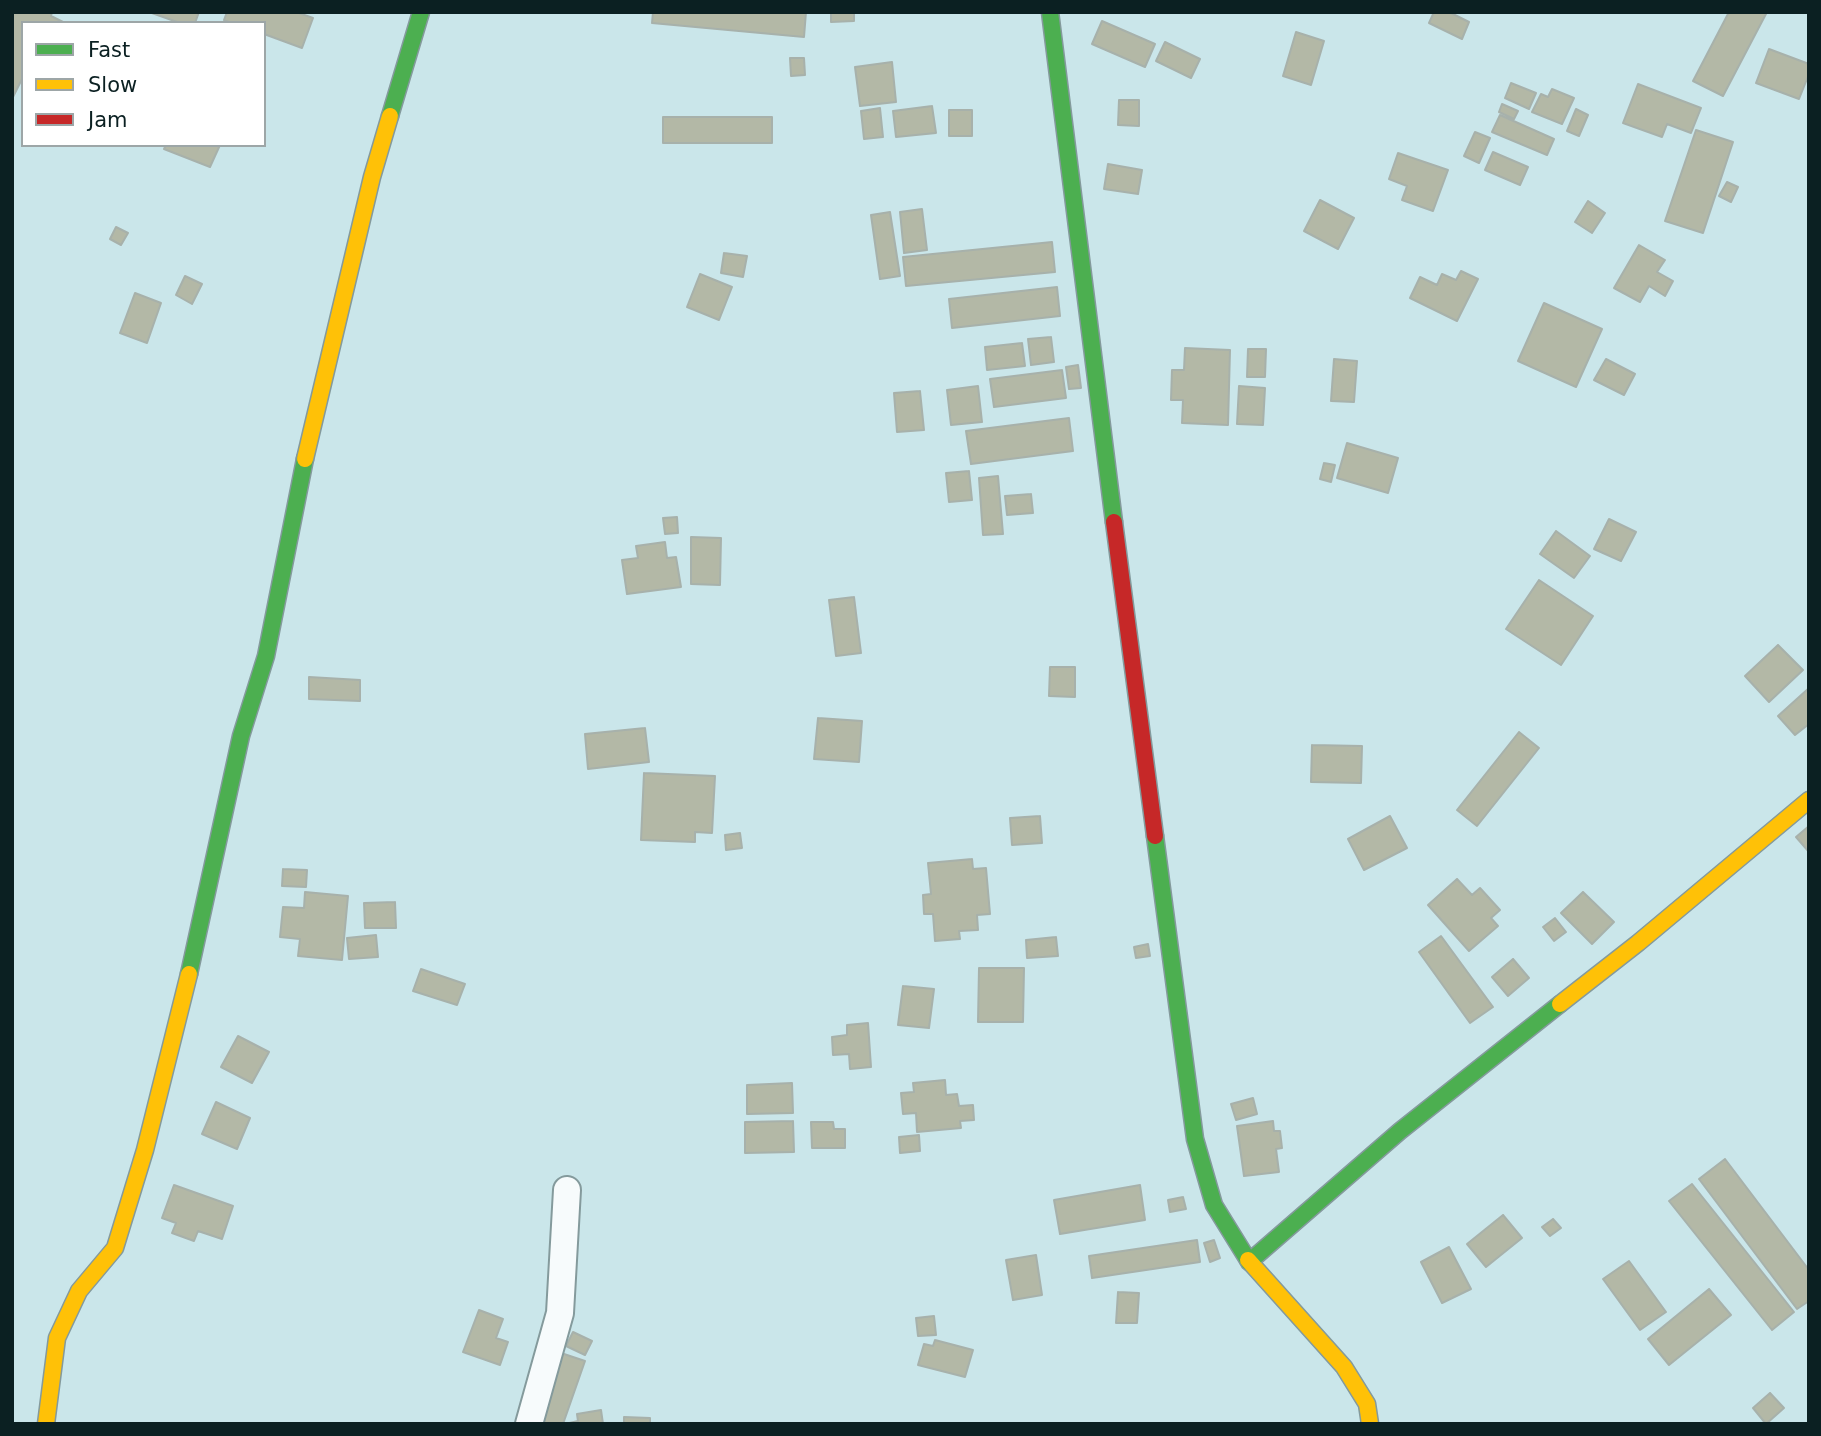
<!DOCTYPE html>
<style>
body{margin:0}
#map{position:relative;width:1821px;height:1436px;overflow:hidden;background:#cae6ea;font-family:"DejaVu Sans",sans-serif}
canvas{display:block}
.frame{position:absolute;inset:0;border:14px solid #0b2022;pointer-events:none}
.legend{position:absolute;left:21px;top:21px;width:245px;height:126px;box-sizing:border-box;background:#fff;border:2px solid #9da6a7;margin:0;padding:9px 12px;list-style:none;font-size:21px;color:#0b2022}
.legend li{display:flex;align-items:center;gap:14px;height:35px}
.legend b{width:35px;border:2px solid #9da6a7}
</style>
<div id="map">
<canvas width="1821" height="1436"></canvas>
<div class="frame"></div>
<ul class="legend">
<li><b style="height:9px;background:#4caf50"></b>Fast</li>
<li><b style="height:9px;background:#ffc107"></b>Slow</li>
<li><b style="height:9px;background:#c62828"></b>Jam</li>
</ul>
</div>
<script>
const g = document.querySelector('canvas').getContext('2d');
g.lineJoin = 'round';
function fill(path, color) { g.fillStyle = color; g.fill(path, 'evenodd'); }
const poly = rows => new Path2D(rows.map(r => 'M' + r).join(''));
function trace(path, color, width, dash) { g.strokeStyle = color; g.lineWidth = width; g.lineCap = dash ? 'butt' : 'round'; g.setLineDash(dash || []); g.stroke(path); }
const building = poly([
 [12,12,52,12,51,16,65,23,23,23,23,77,12,99,12,12],
 [149,12,199,12,195,23,180,23,149,12],
 [227,12,296,12,313,18,302,48,264,34,264,23,231,23,224,20,227,12],
 [653,12,806,12,804,37,652,23,653,12],
 [831,12,854,12,854,21,831,22,831,12],
 [1434,12,1449,12,1469,22,1462,39,1429,23,1434,12],
 [1729,12,1767,12,1723,96,1693,81,1729,12],
 [1102,21,1155,44,1145,67,1092,44,1102,21],
 [1296,32,1324,41,1311,85,1283,76,1296,32],
 [1165,42,1200,59,1191,78,1156,61,1165,42],
 [1769,49,1809,64,1809,74,1799,99,1756,83,1769,49],
 [790,58,804,58,805,75,791,76,790,58],
 [892,62,896,102,860,106,855,67,892,62],
 [1511,83,1536,93,1529,109,1505,98,1511,83],
 [1638,84,1701,108,1691,133,1667,124,1662,137,1623,123,1638,84],
 [1552,89,1574,98,1562,124,1532,112,1541,94,1548,97,1552,89],
 [1119,100,1139,100,1139,126,1118,125,1119,100],
 [1502,104,1518,111,1514,119,1499,112,1502,104],
 [932,106,936,133,896,137,893,111,932,106],
 [880,108,883,137,864,139,861,111,880,108],
 [1576,109,1588,115,1579,136,1567,131,1576,109],
 [949,110,972,110,972,136,949,136,949,110],
 [1500,115,1554,139,1547,155,1492,132,1500,115],
 [663,117,772,117,772,143,663,143,663,117],
 [1696,130,1733,142,1703,233,1665,221,1696,130],
 [1475,132,1490,138,1479,163,1464,156,1475,132],
 [166,145,220,145,210,167,164,149,166,145],
 [1493,152,1528,167,1520,185,1485,170,1493,152],
 [1398,153,1448,170,1433,211,1402,200,1407,186,1389,179,1398,153],
 [1108,164,1142,170,1138,194,1104,189,1108,164],
 [1727,182,1738,187,1731,202,1719,196,1727,182],
 [1320,200,1354,218,1338,249,1304,231,1320,200],
 [1588,201,1605,213,1592,233,1575,222,1588,201],
 [922,209,927,250,904,253,900,212,922,209],
 [890,212,900,276,880,279,871,215,890,212],
 [116,227,128,233,121,245,110,239,116,227],
 [1052,242,1055,272,906,286,903,257,1052,242],
 [1639,245,1665,260,1657,272,1673,281,1665,296,1649,286,1640,302,1614,288,1639,245],
 [724,253,747,256,743,277,721,273,724,253],
 [1461,271,1478,279,1457,321,1410,298,1420,277,1437,285,1442,274,1456,280,1461,271],
 [700,274,732,287,719,320,687,307,700,274],
 [185,276,202,284,192,304,176,295,185,276],
 [1057,287,1060,316,952,328,949,299,1057,287],
 [135,293,161,303,147,343,120,333,135,293],
 [1544,303,1602,329,1576,387,1518,361,1544,303],
 [1051,337,1054,362,1031,365,1028,339,1051,337],
 [1022,343,1025,366,987,370,985,347,1022,343],
 [1185,348,1230,350,1228,425,1182,423,1183,400,1171,400,1172,370,1184,370,1185,348],
 [1248,349,1266,349,1265,377,1247,377,1248,349],
 [1334,359,1357,361,1354,402,1331,401,1334,359],
 [1606,359,1635,374,1624,395,1594,380,1606,359],
 [1078,365,1081,388,1069,389,1066,367,1078,365],
 [1062,370,1066,398,994,407,990,379,1062,370],
 [978,386,982,422,951,425,947,390,978,386],
 [1239,386,1265,388,1263,425,1237,424,1239,386],
 [920,391,924,430,897,432,894,393,920,391],
 [1069,418,1073,451,971,464,966,431,1069,418],
 [1347,443,1398,458,1388,493,1337,478,1347,443],
 [1324,463,1335,465,1331,482,1320,479,1324,463],
 [969,471,972,500,949,502,946,473,969,471],
 [998,476,1003,534,983,535,979,478,998,476],
 [1031,494,1033,513,1007,515,1005,496,1031,494],
 [677,517,678,533,665,534,663,518,677,517],
 [1609,519,1636,532,1621,561,1594,549,1609,519],
 [1556,531,1590,556,1574,578,1540,554,1556,531],
 [691,537,721,538,720,585,691,584,691,537],
 [665,542,667,558,676,557,681,587,627,594,622,560,638,558,636,546,665,542],
 [1539,580,1593,616,1561,665,1506,629,1539,580],
 [854,597,861,653,836,656,829,600,854,597],
 [1778,645,1803,670,1769,702,1745,676,1778,645],
 [1050,667,1075,667,1075,697,1049,696,1050,667],
 [309,677,360,680,360,701,309,699,309,677],
 [1809,688,1809,724,1795,735,1778,716,1809,688],
 [818,718,862,721,859,762,814,759,818,718],
 [645,728,649,762,588,769,585,734,645,728],
 [1519,732,1539,748,1477,826,1457,810,1519,732],
 [1312,745,1362,746,1361,783,1311,782,1312,745],
 [644,773,715,776,712,833,695,832,695,842,641,840,644,773],
 [1040,816,1042,843,1012,845,1010,818,1040,816],
 [1390,816,1407,848,1364,870,1348,839,1390,816],
 [1809,826,1809,852,1796,837,1809,826],
 [740,833,742,848,726,850,725,835,740,833],
 [972,859,973,869,986,868,990,914,977,915,978,930,959,931,960,939,935,941,933,914,924,914,923,895,931,894,928,863,972,859],
 [283,869,307,870,306,887,282,886,283,869],
 [1457,879,1472,895,1480,888,1500,910,1491,918,1498,926,1469,951,1428,905,1457,879],
 [305,892,348,896,342,960,298,956,300,939,280,937,283,907,304,908,305,892],
 [1583,892,1614,922,1592,944,1561,913,1583,892],
 [395,902,396,928,365,928,364,903,395,902],
 [1555,918,1566,932,1554,941,1543,927,1555,918],
 [376,935,378,957,349,959,347,938,376,935],
 [1441,936,1493,1007,1470,1023,1419,952,1441,936],
 [1056,937,1058,956,1027,958,1026,940,1056,937],
 [1148,944,1150,956,1136,958,1134,947,1148,944],
 [1513,959,1529,978,1508,996,1492,977,1513,959],
 [979,968,1024,968,1023,1022,978,1022,979,968],
 [421,969,465,984,457,1005,413,991,421,969],
 [903,986,934,989,929,1028,898,1025,903,986],
 [868,1023,871,1067,850,1069,849,1054,833,1055,832,1037,847,1035,847,1025,868,1023],
 [238,1036,269,1052,252,1083,221,1067,238,1036],
 [945,1080,946,1095,957,1094,959,1106,973,1105,974,1120,960,1121,961,1128,917,1132,916,1113,903,1114,901,1093,914,1092,913,1083,945,1080],
 [792,1083,793,1113,747,1114,747,1085,792,1083],
 [1253,1098,1257,1114,1236,1120,1231,1104,1253,1098],
 [216,1102,250,1118,237,1149,202,1134,216,1102],
 [793,1121,794,1152,745,1153,745,1122,793,1121],
 [1273,1121,1274,1131,1280,1131,1282,1148,1276,1149,1279,1172,1244,1176,1237,1126,1273,1121],
 [811,1122,833,1122,834,1129,845,1129,845,1148,812,1148,811,1122],
 [919,1135,920,1151,900,1153,899,1137,919,1135],
 [1725,1159,1809,1270,1809,1301,1797,1309,1699,1179,1725,1159],
 [1692,1184,1794,1312,1772,1330,1669,1201,1692,1184],
 [174,1185,233,1206,222,1239,198,1231,194,1241,172,1233,176,1223,162,1218,174,1185],
 [1140,1185,1145,1220,1060,1234,1054,1200,1140,1185],
 [1183,1197,1186,1209,1170,1212,1168,1200,1183,1197],
 [1503,1215,1522,1238,1486,1267,1467,1244,1503,1215],
 [1553,1219,1561,1228,1550,1236,1542,1227,1553,1219],
 [1197,1240,1200,1262,1092,1278,1089,1256,1197,1240],
 [1214,1240,1220,1258,1210,1262,1204,1243,1214,1240],
 [1449,1247,1471,1289,1442,1303,1421,1262,1449,1247],
 [1036,1255,1042,1295,1013,1300,1006,1260,1036,1255],
 [1629,1261,1666,1312,1640,1330,1603,1279,1629,1261],
 [1709,1289,1731,1315,1669,1365,1648,1339,1709,1289],
 [1118,1292,1139,1293,1137,1323,1116,1323,1118,1292],
 [479,1310,503,1319,496,1338,508,1342,500,1365,463,1352,479,1310],
 [934,1316,936,1335,918,1336,916,1318,934,1316],
 [573,1332,592,1341,585,1355,566,1346,573,1332],
 [935,1340,973,1350,965,1377,918,1365,924,1344,933,1346,935,1340],
 [561,1353,585,1361,563,1424,536,1424,561,1353],
 [1770,1393,1784,1408,1766,1424,1753,1408,1770,1393],
 [601,1410,603,1424,565,1424,578,1421,577,1414,601,1410],
 [624,1417,650,1418,650,1424,624,1424,624,1417]
]);
fill(building, '#b3b8a6');
trace(building, '#a7b1ab', 2);
const street = poly([
 [529,1424,560,1313,567,1190]
]);
const fast = poly([
 [1050,12,1114,522],
 [390,116,421,12],
 [1155,836,1195,1139,1214,1205,1248,1260],
 [189,974,241,736,266,656,305,459],
 [1249,1262,1400,1131,1560,1004]
]);
const slow = poly([
 [305,459,372,177,390,116],
 [1560,1004,1638,943,1809,800],
 [1248,1260,1344,1367,1367,1404,1370,1424],
 [46,1424,57,1338,79,1291,115,1248,145,1150,189,974]
]);
const jam = poly([
 [1114,522,1155,836]
]);
trace(street, '#849a9c', 30);
trace(fast, '#849a9c', 19);
trace(slow, '#849a9c', 19);
trace(jam, '#849a9c', 19);
trace(street, '#f7fbfc', 26);
trace(fast, '#4caf50', 16);
trace(slow, '#ffc107', 16);
trace(jam, '#c62828', 16);
</script>
